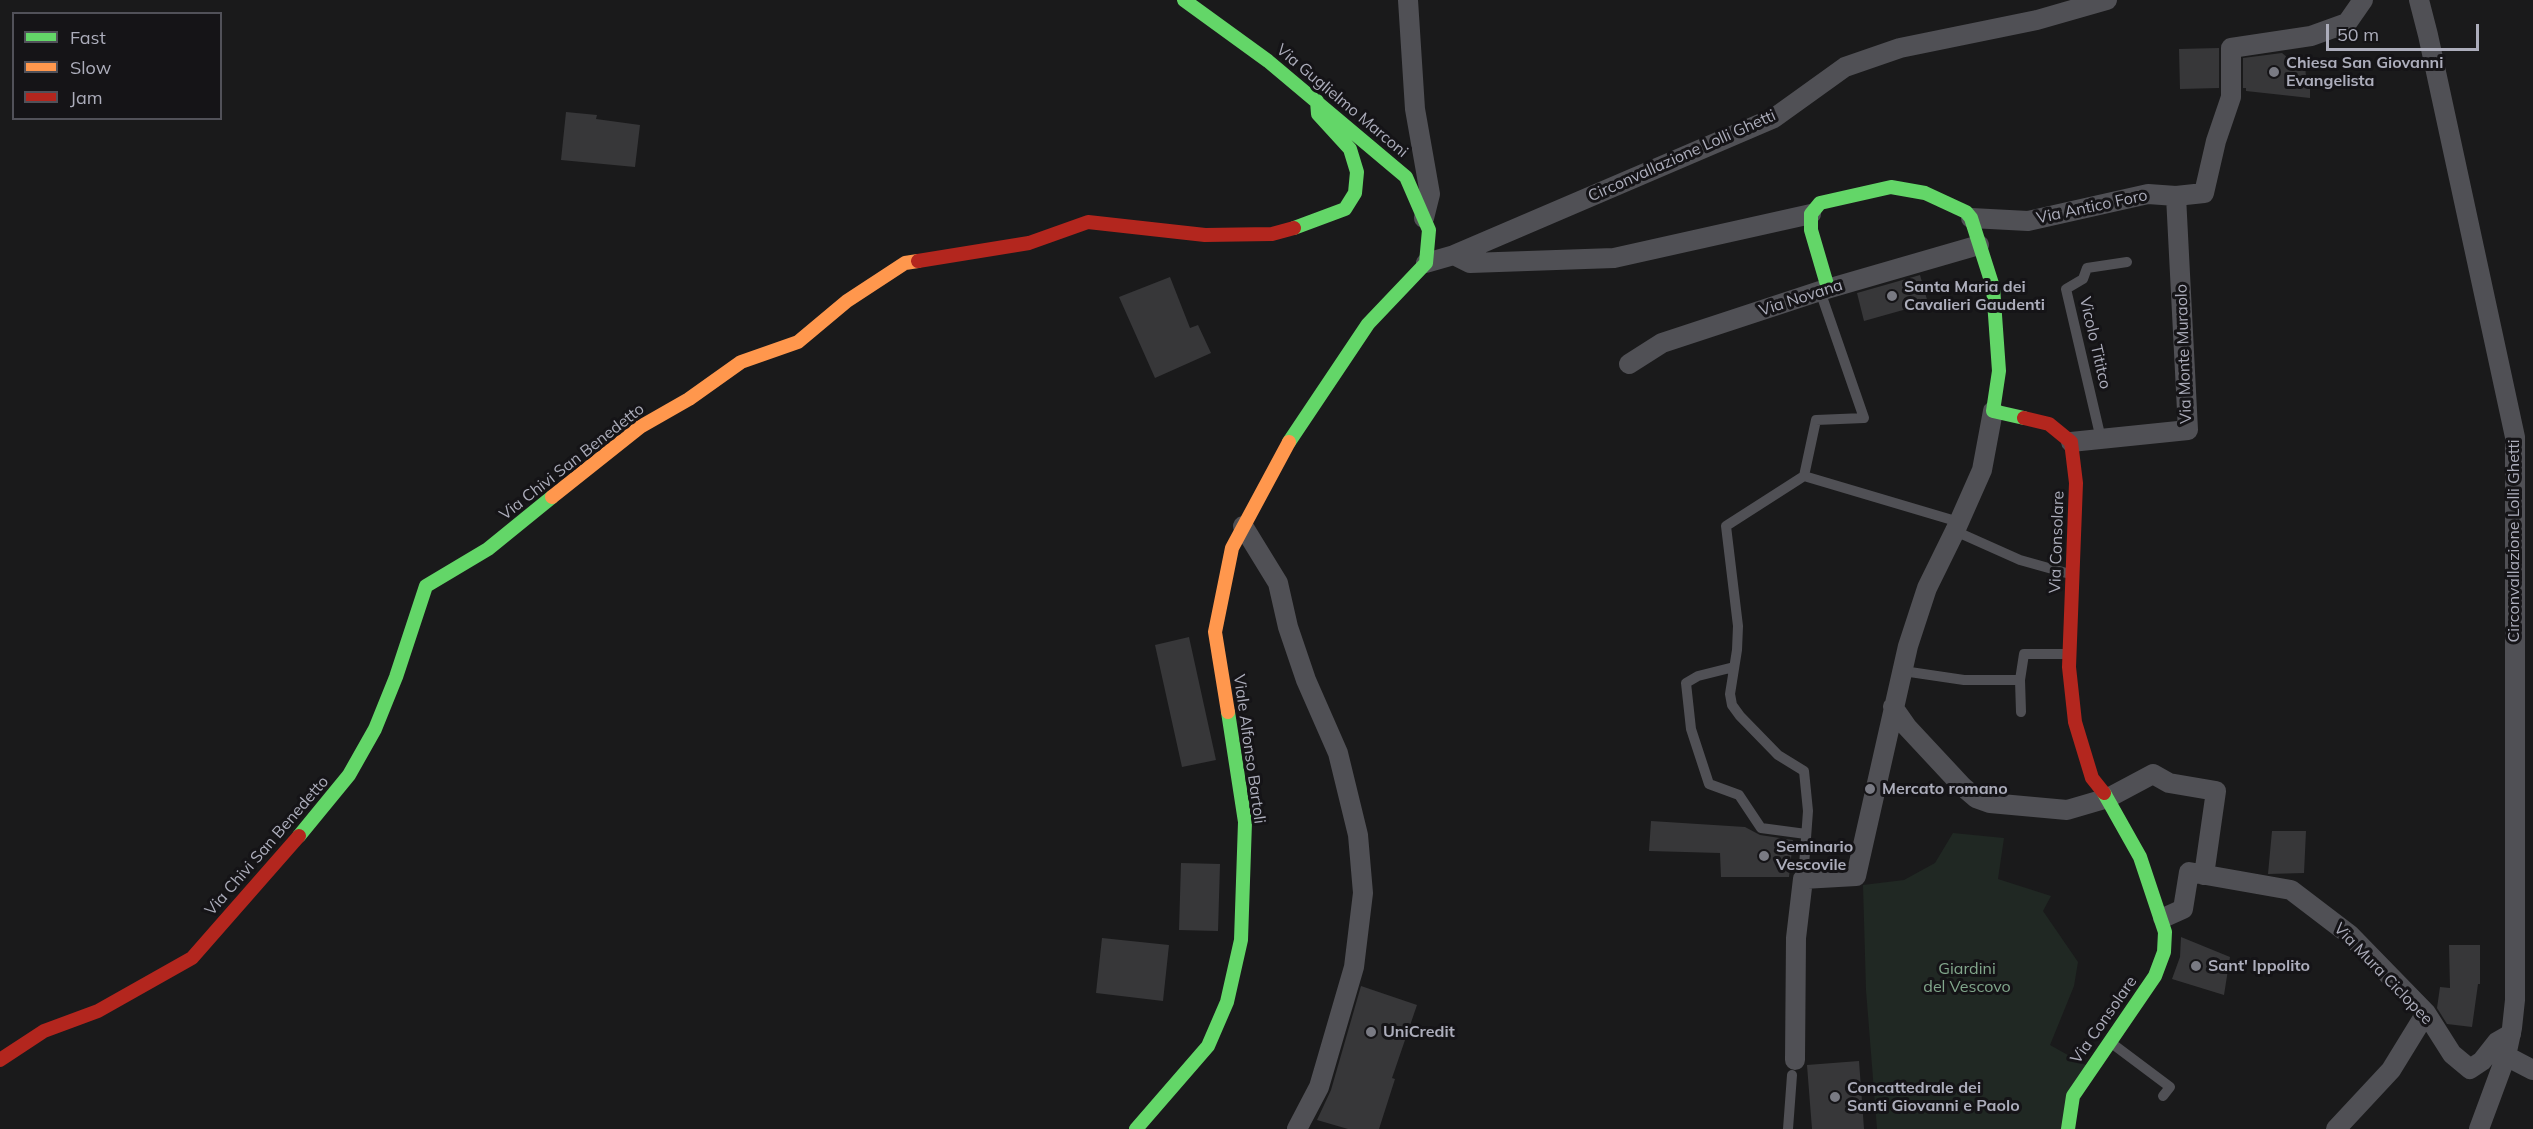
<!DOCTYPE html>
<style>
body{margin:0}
#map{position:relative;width:2533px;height:1129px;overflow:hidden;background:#1a1a1b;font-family:Mulish,sans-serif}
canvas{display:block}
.legend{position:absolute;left:12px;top:12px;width:210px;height:108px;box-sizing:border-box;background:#151417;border:2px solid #515159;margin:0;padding:8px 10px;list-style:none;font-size:18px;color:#acadbb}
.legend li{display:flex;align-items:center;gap:12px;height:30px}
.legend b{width:30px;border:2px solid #515159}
.scale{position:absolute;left:2326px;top:24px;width:153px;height:27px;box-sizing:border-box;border:3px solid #acadbb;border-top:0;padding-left:8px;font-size:18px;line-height:21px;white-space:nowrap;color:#acadbb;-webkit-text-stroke:4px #151417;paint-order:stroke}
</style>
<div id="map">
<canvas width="2533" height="1129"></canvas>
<ul class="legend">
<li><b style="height:8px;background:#63d668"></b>Fast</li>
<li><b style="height:8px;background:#ff974d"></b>Slow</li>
<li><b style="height:8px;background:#b3261e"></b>Jam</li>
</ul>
<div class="scale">50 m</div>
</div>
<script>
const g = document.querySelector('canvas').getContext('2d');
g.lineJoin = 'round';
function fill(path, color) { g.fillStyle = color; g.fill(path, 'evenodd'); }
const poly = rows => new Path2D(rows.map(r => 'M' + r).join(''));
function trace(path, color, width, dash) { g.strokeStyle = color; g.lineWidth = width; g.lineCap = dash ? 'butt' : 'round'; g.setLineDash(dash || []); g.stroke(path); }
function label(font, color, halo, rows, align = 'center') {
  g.font = font + ' Mulish,sans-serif'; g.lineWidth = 6; g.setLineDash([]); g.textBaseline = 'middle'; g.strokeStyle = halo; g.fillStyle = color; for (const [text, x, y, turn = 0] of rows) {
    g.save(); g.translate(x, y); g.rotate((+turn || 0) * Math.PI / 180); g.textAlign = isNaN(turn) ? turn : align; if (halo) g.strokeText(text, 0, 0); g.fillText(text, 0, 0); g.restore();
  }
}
fill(poly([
 [1953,833,2004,838,1998,879,2051,896,2043,911,2078,962,2074,986,2050,1045,2091,1068,2062,1129,1877,1129,1866,990,1863,885,1904,880,1935,863]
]), '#202823');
fill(poly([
 [2219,48,2219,88,2180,89,2179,49],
 [2282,53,2294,63,2305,63,2306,78,2310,79,2310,98,2246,91,2246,88,2243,88,2243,58],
 [566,112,597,115,596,119,640,125,635,167,561,160],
 [1920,275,1928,303,1864,321,1857,293],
 [1170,277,1190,328,1198,325,1211,353,1155,378,1119,297],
 [1189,637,1216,760,1182,767,1155,645],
 [1651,821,1745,827,1760,835,1793,840,1789,877,1721,877,1720,853,1649,851],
 [2272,831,2306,831,2304,873,2268,874],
 [1181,863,1220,864,1218,931,1179,930],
 [2181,937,2230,957,2224,995,2172,979,2180,957],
 [1102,938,1169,945,1163,1001,1096,993],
 [2449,945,2480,945,2480,984,2478,984,2472,1027,2447,1024,2437,1008,2440,987,2450,988],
 [1361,986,1417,1005,1392,1078,1395,1079,1379,1129,1348,1129,1317,1120,1331,1090],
 [1859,1061,1864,1129,1812,1129,1807,1065]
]), '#373739');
trace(poly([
 [2101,439,2066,289,2083,279,2087,268,2127,262],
 [1804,476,1816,420,1864,418,1820,291],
 [1955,531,2020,560,2070,574],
 [1734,667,1698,676,1686,683,1691,729,1709,784,1739,795,1761,828,1806,834],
 [1903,671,1964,680,2020,680,2024,654,2068,654],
 [2020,680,2021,712],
 [1803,879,1808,811,1804,771,1778,755,1740,716,1732,705,1730,694,1737,650,1738,626,1726,526,1804,476,1959,522],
 [2110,1042,2170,1087,2163,1096],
 [1788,1129,1792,1075]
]), '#505055', 10);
trace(poly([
 [1408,0,1415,109,1430,194,1424,218],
 [2419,0,2428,35,2515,437,2515,1000,2512,1028,2506,1056,2479,1129],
 [1971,218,2028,221,2148,194,2176,196,2204,193,2216,141,2231,97,2231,48,2311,36,2347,23,2363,0],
 [1454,255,1470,263,1614,258,1811,214],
 [1426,263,1454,255,1774,118,1845,67,1900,48,2037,20,2107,0],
 [1629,364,1662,343,1820,291,1979,245],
 [2071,442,2188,430,2176,196],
 [1243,526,1278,583,1288,627,1306,680,1338,753,1358,835,1363,893,1354,967,1319,1087,1297,1129],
 [1893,707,1907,727,1962,786,1976,798,1990,803,2067,810,2108,798,2153,774,2169,783,2216,791,2204,875],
 [2163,918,2183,909,2189,872,2291,890,2350,935,2426,1013,2452,1054,2470,1069,2482,1061,2497,1042,2511,1034],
 [2506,1056,2533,1070],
 [1795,1060,1796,938,1803,879,1856,876,1908,646,1927,588,1955,531,1982,470,1993,411],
 [2336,1129,2391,1070,2426,1013]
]), '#505055', 20);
trace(poly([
 [1184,0,1268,61,1406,177,1429,230,1426,263,1368,324,1289,442],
 [1294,228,1345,209,1355,193,1357,172,1350,149,1318,114,1317,101],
 [1828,288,1811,230,1811,214,1820,203,1891,187,1925,193,1966,212,1971,218,1993,287,1999,371,1993,411,2024,418],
 [299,836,349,775,375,729,396,677,426,586,488,549,552,497],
 [1136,1129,1208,1046,1227,1002,1241,940,1245,822,1228,712],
 [2068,1129,2073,1096,2155,976,2164,952,2165,932,2140,857,2104,793]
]), '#63d668', 14);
trace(poly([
 [552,497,640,427,689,399,741,362,798,342,847,301,905,263,918,261],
 [1228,712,1215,632,1232,548,1289,442]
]), '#ff974d', 14);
trace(poly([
 [918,261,1029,243,1088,222,1205,235,1272,234,1294,228],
 [2024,418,2049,424,2071,442,2076,483,2069,667,2075,722,2092,778,2104,793],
 [0,1060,44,1031,98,1011,192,958,299,836]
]), '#b3261e', 14);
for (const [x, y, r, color] of [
 [2274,72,6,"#797a83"],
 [1892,296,6,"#797a83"],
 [1870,789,6,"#797a83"],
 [1764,856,6,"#797a83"],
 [2196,966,6,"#797a83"],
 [1371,1032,6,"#797a83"],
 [1835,1097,6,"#797a83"]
]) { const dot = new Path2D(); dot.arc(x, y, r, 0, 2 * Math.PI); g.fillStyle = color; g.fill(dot); trace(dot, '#151417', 2); }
label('bold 16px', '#acadbb', '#151417', [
 ["Chiesa San Giovanni",2286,63],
 ["Evangelista",2286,81],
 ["Santa Maria dei",1904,287],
 ["Cavalieri Gaudenti",1904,305],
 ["Mercato romano",1882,789],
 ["Seminario",1776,847],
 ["Vescovile",1776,865],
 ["Sant' Ippolito",2208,966],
 ["UniCredit",1383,1032],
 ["Concattedrale dei",1847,1088],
 ["Santi Giovanni e Paolo",1847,1106]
], 'left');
label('16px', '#acadbb', '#151417', [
 ["Via Guglielmo Marconi",1342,101,40],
 ["Circonvallazione Lolli Ghetti",1682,156,-24],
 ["Via Antico Foro",2092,207,-12],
 ["Via Novana",1801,298,-18],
 ["Vicolo Tititco",2095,343,77],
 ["Via Monte Muraolo",2184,354,-92],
 ["Via Chivi San Benedetto",572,462,-38],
 ["Circonvallazione Lolli Ghetti",2514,541,-90],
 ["Via Consolare",2057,542,-88],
 ["Viale Alfonso Bartoli",1249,749,82],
 ["Via Chivi San Benedetto",267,846,-49],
 ["Via Mura Ciclopee",2383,974,46],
 ["Via Consolare",2104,1020,-55]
]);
label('16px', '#82a78c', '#151417', [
 ["Giardini",1967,969],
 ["del Vescovo",1967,987]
]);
</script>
